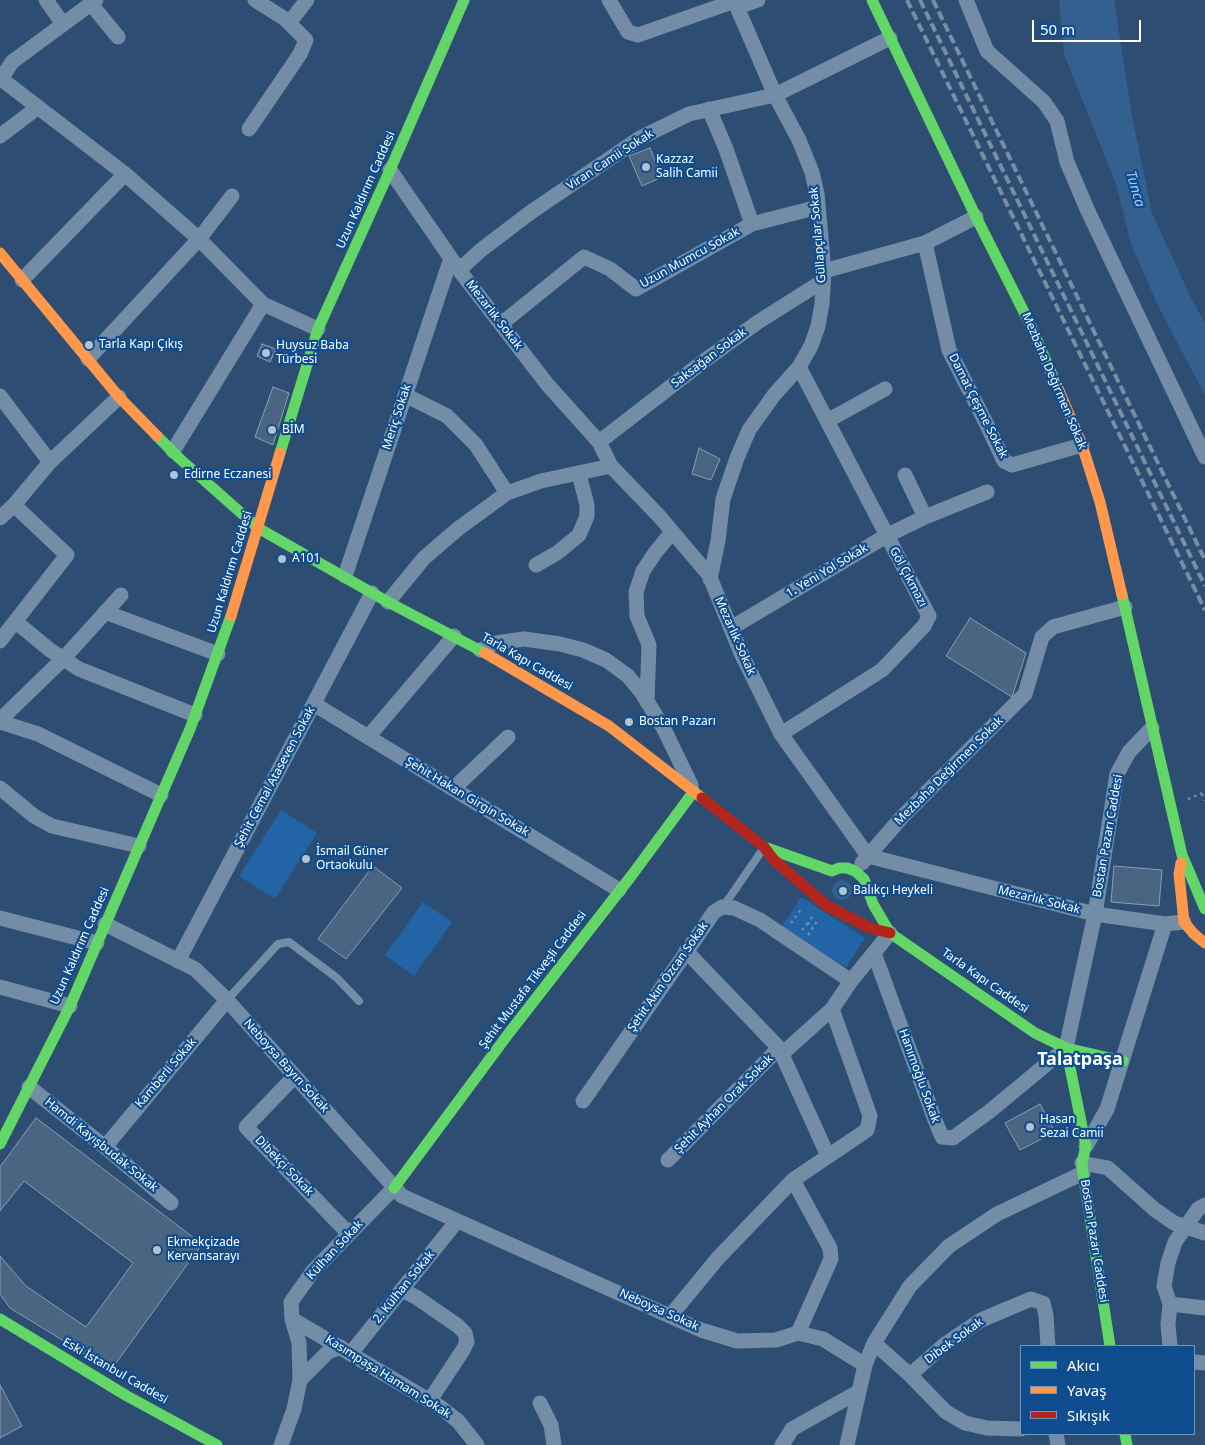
<!DOCTYPE html>
<meta charset="utf-8">
<style>
body{margin:0}
#map{position:relative;width:1205px;height:1445px;overflow:hidden;background:#2d4e72;font-family:"Noto Sans",sans-serif}
canvas{display:block}
.legend{position:absolute;left:1020px;top:1345px;width:175px;height:90px;box-sizing:border-box;background:#104d8f;border:1px solid #7094bc;margin:0;padding:6px 9px;list-style:none;font-size:15px;color:#fff}
.legend li{display:flex;align-items:center;gap:10px;height:25px}
.legend b{width:25px;border:1px solid #7094bc}
.scale{position:absolute;left:1032px;top:20px;width:109px;height:22px;box-sizing:border-box;border:2px solid #fff;border-top:0;padding-left:6px;font-size:15px;line-height:18px;white-space:nowrap;color:#fff;-webkit-text-stroke:4px #104d8f;paint-order:stroke}
</style>
<div id="map">
<canvas width="1205" height="1445"></canvas>
<ul class="legend">
<li><b style="height:6px;background:#63d668"></b>Akıcı</li>
<li><b style="height:6px;background:#ff974d"></b>Yavaş</li>
<li><b style="height:6px;background:#b3261e"></b>Sıkışık</li>
</ul>
<div class="scale">50 m</div>
</div>
<script>
const g = document.querySelector('canvas').getContext('2d');
g.lineJoin = 'round';
function fill(path, color) { g.fillStyle = color; g.fill(path, 'evenodd'); }
const poly = rows => new Path2D(rows.map(r => 'M' + r).join(''));
function trace(path, color, width, dash) { g.strokeStyle = color; g.lineWidth = width; g.lineCap = dash ? 'butt' : 'round'; g.setLineDash(dash || []); g.stroke(path); }
function label(font, color, halo, rows, align = 'center') {
  g.font = font + ' "Noto Sans",sans-serif'; g.lineWidth = 4.5; g.setLineDash([]); g.textBaseline = 'middle'; g.strokeStyle = halo; g.fillStyle = color; for (const [text, x, y, turn = 0] of rows) {
    g.save(); g.translate(x, y); g.rotate((+turn || 0) * Math.PI / 180); g.textAlign = isNaN(turn) ? turn : align; if (halo) g.strokeText(text, 0, 0); g.fillText(text, 0, 0); g.restore();
  }
}
fill(poly([
 [281,810,317,833,275,899,239,876],
 [801,897,865,938,847,966,845,967,781,928],
 [423,902,452,922,414,976,385,955]
]), '#2364a7');
fill(poly([
 [1059,0,1114,0,1132,116,1152,213,1190,296,1205,323,1205,395,1159,308,1131,244,1116,184,1064,54],
 '832 890a10 10 0 1 1 20 0a10 10 0 1 1-20 0Z'
]), '#346090');
const building = poly([
 [650,148,662,177,642,186,629,156,650,148],
 [262,344,276,349,270,362,257,356,262,344],
 [273,387,289,393,273,445,255,437,273,387],
 [699,448,720,459,711,480,692,474,699,448],
 [970,618,1026,653,1012,697,946,656,970,618],
 [373,866,402,888,346,959,318,939,373,866],
 [1114,866,1162,870,1159,906,1111,902,1114,866],
 [1040,1104,1055,1132,1020,1150,1005,1123,1040,1104],
 [36,1118,202,1244,111,1370,10,1308,0,1294,0,1256,26,1286,86,1327,133,1263,24,1181,0,1211,0,1167,36,1118],
 [0,1385,22,1426,0,1438,0,1385]
]);
fill(building, '#4a6582');
trace(building, '#899eb4', 1);
trace(poly([
 [1202,794,1205,801],
 [1188,799,1205,792],
 [812,917,808,923,813,927],
 [791,923,802,908],
 [802,930,808,923],
 [808,935,817,921]
]), '#748da6', 2.5, [2.5, 4]);
trace(poly([
 [723,907,763,849],
 [227,1000,278,944,289,942,337,978,359,1001]
]), '#748da6', 8);
trace(poly([
 [46,0,63,24],
 [609,0,628,32,638,35,735,1],
 [966,0,987,51,1044,102,1057,121,1067,162,1087,209,1205,457],
 [91,4,118,37],
 [738,7,758,0],
 [289,23,307,0],
 [0,78,125,174,199,239,263,304,318,329],
 [1,79,12,62,96,0],
 [709,109,726,149,752,224],
 [249,129,300,54,306,40,285,19,255,0],
 [0,136,37,108],
 [390,170,459,270,547,384,599,442,611,466,659,516,709,575,741,653,781,734,868,856,1095,914,1165,924,1184,922],
 [925,243,949,350,987,425,1004,461,1012,465,1082,445],
 [459,270,481,250,531,212,640,138,689,114,775,95,890,38],
 [824,271,925,243,976,217],
 [22,280,125,174],
 [501,324,584,257,610,269,636,289,752,224,818,207],
 [88,359,199,239,232,196],
 [405,395,447,416,476,445,507,493],
 [0,396,50,462],
 [827,421,885,389],
 [599,442,704,361,758,322,823,281],
 [173,451,263,304],
 [905,475,925,517],
 [0,518,14,505,50,462,119,397],
 [536,565,557,553,579,535,587,516,587,505,579,474],
 [345,576,451,258],
 [710,579,718,541,723,499,737,458,749,430,774,395,799,367,811,346,818,326,822,304,824,271,817,194,812,172,799,140,775,95,734,0],
 [388,602,424,558,459,528,507,493,541,481,611,466],
 [105,612,218,654],
 [16,622,50,650,79,669,195,715],
 [731,628,886,536,925,517,987,492],
 [0,641,67,555,14,505],
 [480,650,496,643,524,639,560,644,583,650,606,660,628,676,642,693,664,729,691,785],
 [647,702,649,645,637,616,636,592,643,571,655,553,672,532],
 [314,704,619,890],
 [0,720,64,658,121,595],
 [0,722,38,734,161,795],
 [781,734,882,670,924,626,929,616,799,367],
 [368,737,454,636],
 [0,788,34,816,52,826,139,846],
 [453,789,508,737],
 [862,863,902,817,1025,694,1042,637,1053,627,1125,607],
 [0,918,97,943],
 [105,924,195,969,227,1000,402,1196,701,1330,737,1341,776,1340,798,1333,823,1339,865,1365],
 [686,951,779,1048,828,1156],
 [874,953,935,1120,942,1137,953,1138,990,1111,1066,1048,1095,914,1117,774,1129,752,1152,728],
 [178,961,372,593],
 [0,987,70,1006],
 [783,1053,832,1009,851,981,890,933],
 [295,1076,246,1127,349,1234],
 [29,1087,105,1147,171,1203],
 [583,1101,714,912,722,907,734,908,760,920,851,981],
 [1086,1146,1107,1109,1165,924],
 [105,1147,227,1000],
 [668,1160,779,1048],
 [1082,1163,1108,1168,1154,1209,1174,1223,1205,1233],
 [793,1180,830,1248,831,1259,798,1333],
 [402,1290,416,1297,458,1326,465,1333,467,1342,463,1350,430,1400],
 [1170,1304,1205,1308],
 [671,1315,718,1258,793,1180,867,1130,870,1116,832,1009],
 [292,1319,440,1407,458,1421,477,1445],
 [874,1343,910,1375,946,1412,965,1423,987,1428,1021,1429],
 [1170,1346,1168,1325,1170,1304,1164,1286,1168,1263,1175,1242,1198,1209,1205,1205],
 [351,1353,457,1221],
 [1194,1362,1205,1363],
 [910,1375,944,1345,981,1320,1031,1299,1043,1303,1046,1315,1048,1346],
 [300,1380,328,1352,341,1347],
 [540,1403,551,1425,554,1445],
 [1056,1434,1058,1445],
 [281,1445,294,1409,300,1380,299,1343,292,1319,291,1302,313,1271,394,1188],
 [782,1445,792,1429,858,1392],
 [847,1445,865,1365,874,1343,910,1286,949,1246,997,1214,1083,1173]
]), '#748da6', 15);
trace(poly([
 [872,0,976,217,1029,322,1057,386],
 [157,436,179,458,258,528,388,602,485,653],
 [280,453,318,329,390,170,464,0],
 [1122,595,1182,855,1205,909],
 [767,848,832,871,839,868,847,868,855,871,864,879,873,904,890,933,1035,1033,1066,1048,1123,1061],
 [1066,1048,1086,1146,1082,1163,1083,1173,1110,1346],
 [0,1144,70,1006,190,729,231,616],
 [394,1188,509,1033,632,875,694,791],
 [0,1319,127,1396,217,1445],
 [1125,1434,1127,1445]
]), '#63d668', 11);
trace(poly([
 [0,253,119,397,157,436],
 [1057,386,1082,445,1100,502,1122,595],
 [231,616,280,453],
 [485,653,609,726,702,798],
 [1181,863,1179,874,1184,922,1194,934,1205,943]
]), '#ff974d', 11);
trace(poly([
 [702,798,764,847,774,860,827,906,870,928,890,933]
]), '#b3261e', 11);
trace(poly([
 [907,0,1205,610],
 [920,0,1205,586],
 [933,0,1205,560]
]), '#788ea5', 4, [9, 4]);
for (const [x, y, r, color] of [
 [646,167,5,"#b6c1ce"],
 [89,345,5,"#b6c1ce"],
 [266,353,5,"#b6c1ce"],
 [272,430,5,"#b6c1ce"],
 [174,475,5,"#b6c1ce"],
 [282,559,5,"#b6c1ce"],
 [629,722,5,"#b6c1ce"],
 [306,859,5,"#b6c1ce"],
 [843,891,5,"#b6c1ce"],
 [1030,1127,5,"#b6c1ce"],
 [157,1250,5,"#b6c1ce"]
]) { const dot = new Path2D(); dot.arc(x, y, r, 0, 2 * Math.PI); g.fillStyle = color; g.fill(dot); trace(dot, '#104d8f', 2); }
label('12px', '#fff', '#104d8f', [
 ["Viran Camii Sokak",610,160,-33],
 ["Uzun Kaldırım Caddesi",366,190,-66],
 ["Güllapçılar Sokak",818,235,-95],
 ["Uzun Mumcu Sokak",690,258,-29],
 ["Mezarlık Sokak",494,315,52],
 ["Saksağan Sokak",709,358,-37],
 ["Mezbaha Değirmen Sokak",1054,381,67],
 ["Damat Çeşme Sokak",978,406,63],
 ["Meriç Sokak",397,417,-72],
 ["1. Yeni Yol Sokak",827,571,-31],
 ["Uzun Kaldırım Caddesi",230,572,-73],
 ["Göl Çıkmazı",908,577,62],
 ["Mezarlık Sokak",735,636,66],
 ["Tarla Kapı Caddesi",527,662,30],
 ["Mezbaha Değirmen Sokak",949,771,-45],
 ["Şehit Cemal Ataseven Sokak",275,777,-62],
 ["Şehit Hakan Girgin Sokak",467,797,31],
 ["Bostan Pazarı Caddesi",1108,836,-80],
 ["Mezarlık Sokak",1039,900,14],
 ["Uzun Kaldırım Caddesi",80,946,-66],
 ["Şehit Akın Özcan Sokak",668,977,-55],
 ["Şehit Mustafa Tikveşli Caddesi",533,980,-53],
 ["Tarla Kapı Caddesi",985,981,35],
 ["Neboysa Bayırı Sokak",286,1066,48],
 ["Kamberli Sokak",166,1073,-50],
 ["Hanımoğlu Sokak",919,1076,70],
 ["Şehit Ayhan Orak Sokak",724,1104,-45],
 ["Hamdi Kayışbudak Sokak",101,1145,39],
 ["Dibekçi Sokak",284,1166,46],
 ["Bostan Pazarı Caddesi",1094,1241,81],
 ["Külhan Sokak",335,1250,-47],
 ["2. Külhan Sokak",404,1287,-51],
 ["Neboysa Sokak",659,1310,24],
 ["Dibek Sokak",954,1341,-36],
 ["Eski İstanbul Caddesi",115,1371,30],
 ["Kasımpaşa Hamam Sokak",388,1377,32]
]);
label('12px', '#fff', '#104d8f', [
 ["Kazzaz",656,160],
 ["Salih Camii",656,174],
 ["Tarla Kapı Çıkış",99,345],
 ["Huysuz Baba",276,346],
 ["Türbesi",276,360],
 ["BİM",282,430],
 ["Edirne Eczanesi",184,475],
 ["A101",292,559],
 ["Bostan Pazarı",639,722],
 ["İsmail Güner",316,852],
 ["Ortaokulu",316,866],
 ["Balıkçı Heykeli",853,891],
 ["Hasan",1040,1120],
 ["Sezai Camii",1040,1134],
 ["Ekmekçizade",167,1243],
 ["Kervansarayı",167,1257]
], 'left');
label('italic 14px', '#a6cffa', '#104d8f', [
 ["Tunca",1135,189,74]
]);
label('bold 18px', '#fff', '#104d8f', [
 ["Talatpaşa",1080,1060]
]);
</script>
